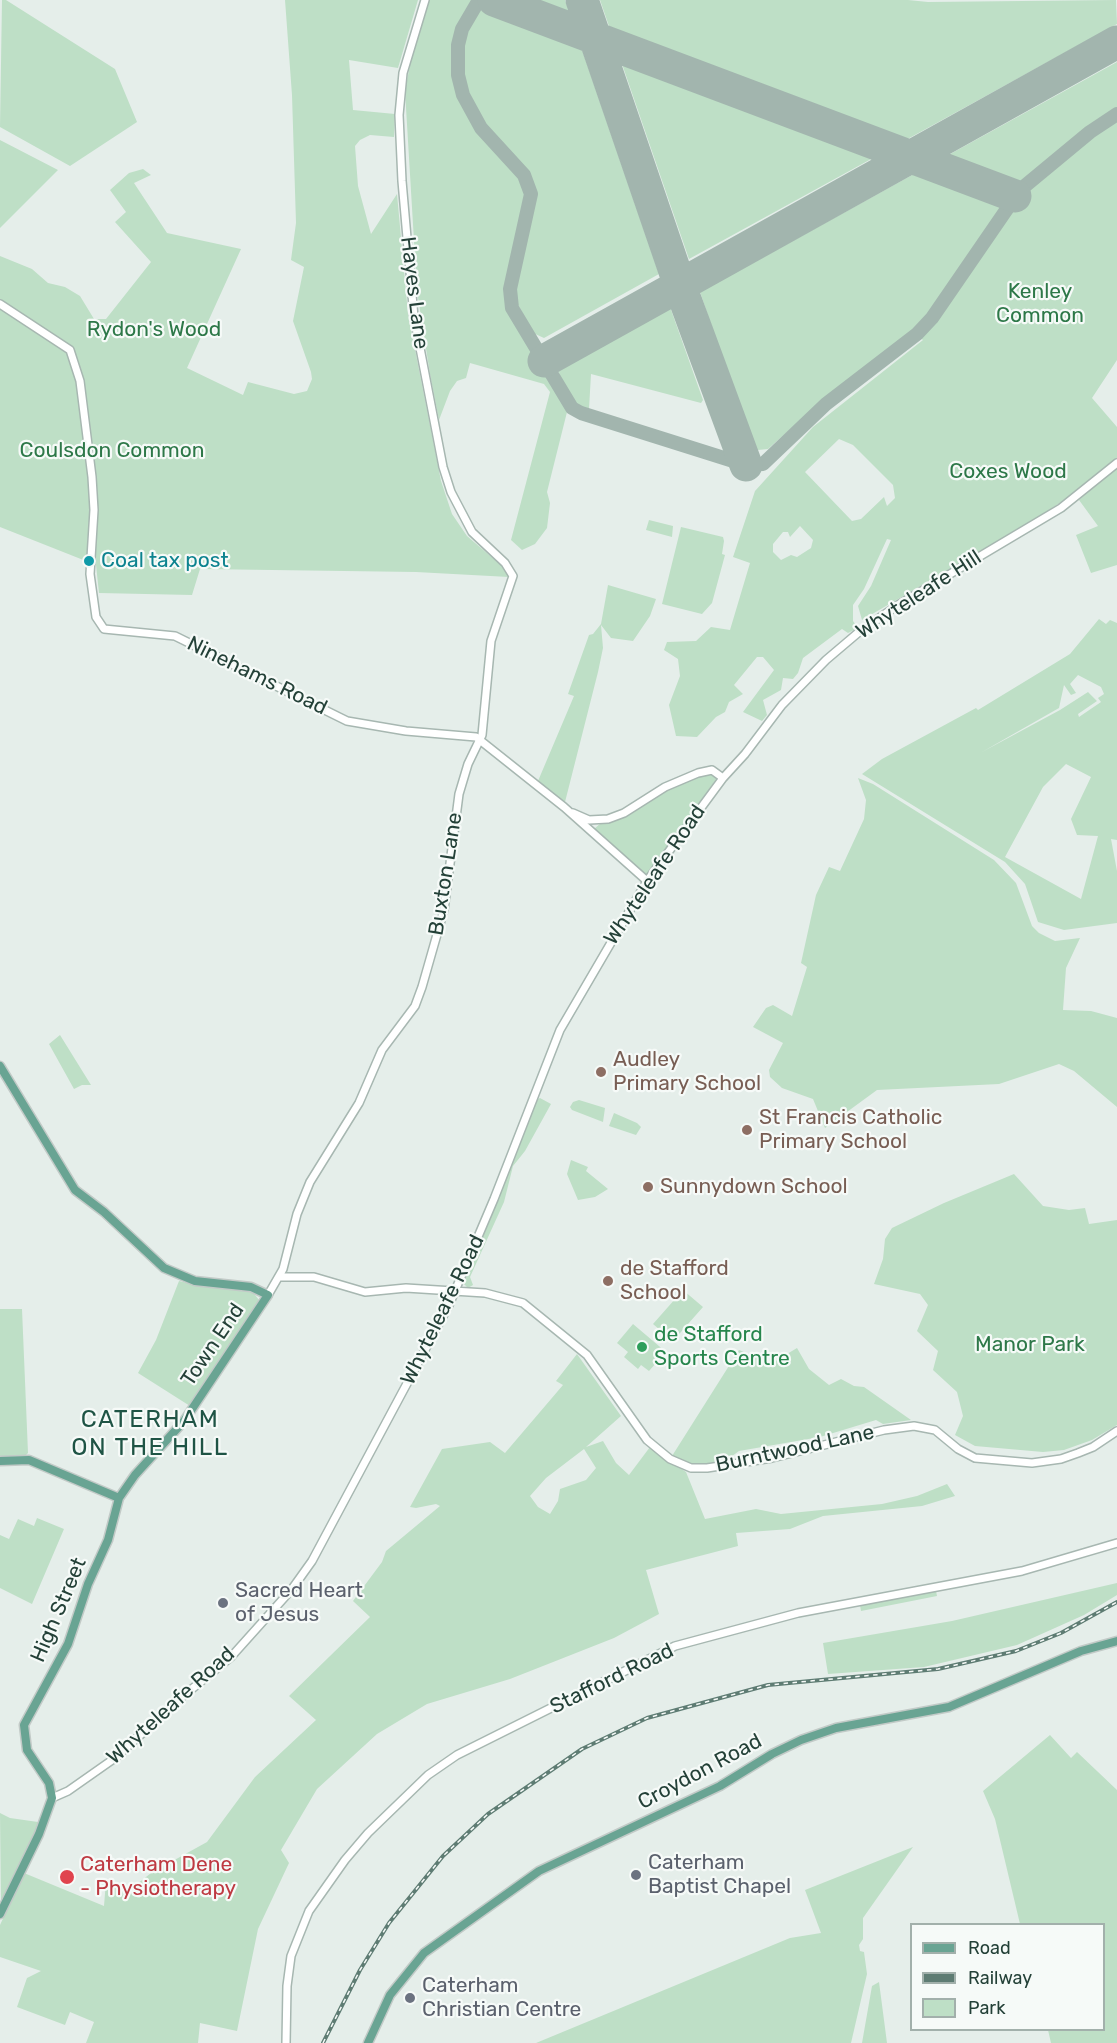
<!DOCTYPE html>
<style>
body{margin:0}
#map{position:relative;width:1117px;height:2043px;overflow:hidden;background:#e5eeea;font-family:Rubik,sans-serif}
canvas{display:block}
.legend{position:absolute;left:910px;top:1923px;width:195px;height:108px;box-sizing:border-box;background:#f6faf8;border:2px solid #a2b0ab;margin:0;padding:8px 10px;list-style:none;font-size:18px;color:#244138}
.legend li{display:flex;align-items:center;gap:12px;height:30px}
.legend b{width:30px;border:2px solid #a2b0ab}
</style>
<div id="map">
<canvas width="1117" height="2043"></canvas>
<ul class="legend">
<li><b style="height:8px;background:#69a493"></b>Road</li>
<li><b style="height:8px;background:#5e7c73"></b>Railway</li>
<li><b style="height:16px;background:#bedfc6"></b>Park</li>
</ul>
</div>
<script>
const g = document.querySelector('canvas').getContext('2d');
g.lineJoin = 'round';
function fill(path, color) { g.fillStyle = color; g.fill(path, 'evenodd'); }
const poly = rows => new Path2D(rows.map(r => 'M' + r).join(''));
function trace(path, color, width, dash) { g.strokeStyle = color; g.lineWidth = width; g.lineCap = dash ? 'butt' : 'round'; g.setLineDash(dash || []); g.stroke(path); }
function label(font, color, halo, rows, align = 'center') {
  g.font = font + ' Rubik,sans-serif'; g.lineWidth = 4.5; g.setLineDash([]); g.textBaseline = 'middle'; g.strokeStyle = halo; g.fillStyle = color; for (const [text, x, y, turn = 0] of rows) {
    g.save(); g.translate(x, y); g.rotate((+turn || 0) * Math.PI / 180); g.textAlign = isNaN(turn) ? turn : align; if (halo) g.strokeText(text, 0, 0); g.fillText(text, 0, 0); g.restore();
  }
}
fill(poly([
 [2,0,6,0,115,69,137,122,70,166,0,127],
 [285,0,418,0,398,68,349,60,353,110,395,114,394,137,370,135,360,140,355,146,358,186,371,234,397,194,408,314,441,481,452,514,467,536,502,566,509,577,416,572,200,569,192,595,99,593,96,565,0,527,0,256,32,269,48,283,65,287,80,296,94,319,106,319,151,262,115,222,126,212,110,190,129,173,143,169,151,175,134,183,167,233,241,249,187,368,243,395,248,382,294,394,307,391,312,379,311,372,293,321,304,267,291,260,296,223,292,95],
 [428,0,475,0,459,28,455,44,455,75,460,96,479,130,521,177,525,186,528,196,506,298,509,309,568,408,547,492,550,503,547,528,535,544,522,550,511,540,550,392,544,384,470,363,466,378,457,381,450,391,439,420,430,374,417,291,405,91,412,54],
 [484,0,565,0,659,274,544,338,533,333,514,297,537,196,527,172,477,115,467,96,463,79,461,57,464,38],
 [600,0,908,0,928,2,1116,0,1117,24,689,259],
 [1117,62,1117,109,1105,115,1015,189,921,325,806,415,768,449,758,450,753,447,700,292],
 [1117,118,1117,360,1092,398,1117,427,1117,458,1074,493,1042,515,862,620,858,606,871,586,891,540,887,539,864,589,853,605,853,621,858,628,848,633,842,629,803,658,798,673,793,679,783,678,781,690,763,700,767,715,762,721,743,712,774,670,763,657,757,657,734,685,743,694,729,702,725,712,716,717,697,737,676,736,669,705,680,676,678,659,664,650,667,642,696,641,711,627,730,630,750,563,733,557,755,491,813,427,923,340,919,337,936,320,1024,192,1091,135],
 [839,439,853,445,893,485,895,498,887,506,884,497,861,519,852,521,805,472],
 [800,526,813,540,811,548,797,557,791,555,781,560,773,552,773,544,783,532,788,532,790,537],
 [0,140,58,170,0,228],
 [670,307,703,400,701,403,591,374,589,409,576,406,560,381,559,371,563,366],
 [1117,466,1117,565,1091,573,1076,535,1098,526,1079,500],
 [649,520,673,526,672,537,646,530],
 [681,527,723,537,724,541,722,554,725,555,712,603,702,614,662,604],
 [608,585,656,599,650,616,633,641,611,638,601,625,603,648,598,672,565,802,538,781,574,696,568,694,589,635,593,634,601,624],
 [1099,619,1106,624,1110,620,1117,623,1117,840,1111,839,1117,871,1117,923,1064,930,1038,922,1025,884,1005,862,862,774,882,759,976,708,978,710,1070,654],
 [1078,675,1101,687,1104,694,1098,698,1101,702,1079,717,1078,714,1097,701,1088,692,1060,710,982,752,1059,708,1064,685,1071,695,1076,693,1070,684],
 [1066,764,1091,777,1071,819,1077,835,1098,836,1081,899,1005,857,1043,787],
 [710,774,717,778,646,877,595,832,594,829,601,823,614,820,681,783],
 [858,778,873,784,994,860,1016,883,1032,926,1039,933,1055,941,1080,938,1066,968,1063,1010,1091,1011,1117,1018,1117,1107,1074,1071,1059,1064,999,1084,877,1090,825,1128,813,1099,782,1088,770,1077,769,1070,783,1043,753,1027,766,1008,773,1005,792,1016,807,967,801,963,816,895,829,867,840,871,864,819,866,800],
 [60,1035,91,1085,82,1085,74,1089,49,1044],
 [540,1098,551,1104,525,1151,513,1166,504,1202,470,1277,473,1285,468,1288,462,1282,536,1100],
 [579,1100,605,1108,603,1122,572,1110,570,1107,573,1102],
 [614,1113,637,1123,641,1127,636,1135,609,1126],
 [571,1160,588,1167,586,1171,608,1189,595,1197,578,1200,567,1174],
 [1014,1174,1043,1206,1069,1210,1085,1208,1089,1224,1117,1220,1117,1425,1092,1440,1064,1450,1043,1452,975,1446,955,1435,963,1416,957,1392,933,1370,938,1351,917,1331,928,1305,920,1294,874,1284,883,1259,885,1239,892,1228,944,1203],
 [179,1281,206,1287,252,1291,259,1300,190,1406,138,1373,156,1340],
 [683,1290,703,1307,673,1341,653,1324],
 [0,1309,22,1309,28,1453,24,1457,0,1457],
 [633,1324,666,1352,649,1371,641,1365,638,1369,624,1357,628,1352,617,1343],
 [797,1348,809,1369,829,1385,841,1379,854,1386,864,1387,911,1420,883,1424,876,1420,820,1437,739,1451,724,1462,694,1464,680,1461,672,1456,739,1350,772,1363],
 [577,1354,621,1416,586,1447,603,1441,616,1463,629,1475,650,1447,686,1472,705,1519,756,1509,781,1514,882,1504,917,1496,947,1484,955,1496,922,1506,823,1516,790,1529,736,1533,738,1546,646,1570,659,1614,614,1638,510,1679,427,1704,377,1734,317,1789,281,1850,289,1863,258,1929,237,2031,200,2023,198,2043,86,2043,94,2022,70,2012,65,2025,17,2007,27,1978,41,1971,0,1957,0,1925,24,1873,104,1906,106,1881,132,1888,151,1873,207,1842,255,1777,316,1720,289,1696,370,1617,353,1601,382,1562,386,1551,440,1506,436,1504,416,1508,410,1507,442,1449,490,1442,505,1453,563,1385,556,1381],
 [584,1449,596,1468,586,1480,560,1489,558,1501,550,1514,538,1507,530,1496,546,1478],
 [37,1518,64,1529,32,1604,0,1588,0,1535,9,1539,18,1519,34,1526],
 [1117,1583,1117,1595,1084,1615,1017,1645,924,1667,828,1674,823,1643,952,1621],
 [936,1591,937,1596,861,1611,860,1605],
 [1050,1735,1071,1758,1077,1752,1117,1790,1117,2043,1051,2043,1048,2030,1104,2030,1104,1924,1020,1924,995,1819,983,1791],
 [0,1813,10,1818,38,1822,40,1826,1,1903],
 [913,1847,863,1918,863,1939,859,1945,860,1951,864,1952,867,1974,851,2043,536,2043,790,1938,821,1933,805,1890],
 [879,1982,887,2043,862,2043,872,1986]
]), '#bedfc6');
trace(poly([
 [479,0,462,29,458,45,458,75,463,95,481,128,524,175,531,194,510,289,512,308,572,408,581,413,746,465,763,464,826,404,917,334,932,318,1020,190,1090,132,1117,114]
]), '#a2b5ae', 14);
trace(poly([
 [494,0,1015,196],
 [582,0,680,286,746,465],
 [544,361,1117,42]
]), '#a2b5ae', 33);
const minor = poly([
 [0,304,70,350,80,381,92,477,94,510,90,574,96,617,104,629,175,636,347,721,406,731,476,737,564,807,647,881],
 [573,813,589,820,608,819,624,813,665,787,698,773,712,770,723,778],
 [280,1277,314,1277,365,1292,406,1288,485,1293,523,1303,587,1355,647,1440,670,1459,691,1468,707,1468,772,1458,884,1430,914,1426,935,1430,958,1449,975,1458,1032,1463,1061,1459,1078,1453,1093,1447,1117,1431],
 [268,1295,283,1269,297,1214,310,1182,359,1103,382,1050,415,1006,422,987,444,910,459,794,468,764,482,735,491,641,513,576,505,563,472,532,451,492,443,467,414,317,402,181,399,115,403,73,425,0],
 [52,1798,68,1791,115,1758,182,1697,231,1657,292,1589,312,1561,449,1305,494,1199,560,1030,647,881,723,778,745,754,782,705,826,660,859,632,898,605,1061,508,1117,463],
 [286,2043,287,1986,291,1956,309,1911,345,1860,368,1833,428,1775,457,1755,675,1646,798,1613,1022,1571,1117,1543]
]);
const major = poly([
 [0,1066,75,1190,104,1212,164,1268,195,1281,251,1287,268,1295,184,1421,135,1475,119,1498,108,1540,88,1584,68,1644,24,1725,27,1750,49,1783,52,1798,39,1834,0,1914],
 [0,1461,29,1460,119,1498],
 [368,2043,390,1995,424,1953,539,1871,720,1786,772,1754,801,1740,836,1728,949,1707,1081,1651,1117,1641]
]);
trace(minor, '#a7b7b1', 10);
trace(major, '#c2cac7', 11);
trace(minor, '#fff', 7);
trace(major, '#69a493', 8);
const rail = poly([
 [323,2043,360,1970,389,1923,443,1856,488,1814,582,1749,647,1718,768,1685,938,1669,1016,1651,1061,1633,1117,1602]
]);
trace(rail, '#5e7c73', 4);
trace(rail, '#f6faf8', 1.5, [4.5]);
for (const [x, y, r, color] of [
 [89,561,6,"#0f9aa8"],
 [601,1072,6,"#8d6e63"],
 [747,1130,6,"#8d6e63"],
 [648,1187,6,"#8d6e63"],
 [608,1281,6,"#8d6e63"],
 [642,1347,6,"#2e9e5b"],
 [223,1603,6,"#6b7280"],
 [636,1875,6,"#6b7280"],
 [67,1877,8,"#e0444e"],
 [410,1998,6,"#6b7280"]
]) { const dot = new Path2D(); dot.arc(x, y, r, 0, 2 * Math.PI); g.fillStyle = color; g.fill(dot); trace(dot, '#f6faf8', 2); }
label('21px', '#2d7848', '#f6faf8', [
 ["Kenley",1040,292],
 ["Common",1040,316],
 ["Rydon's Wood",154,330],
 ["Coulsdon Common",112,451],
 ["Coxes Wood",1008,472],
 ["Manor Park",1030,1345]
]);
label('21px', '#244138', '#f6faf8', [
 ["Hayes Lane",414,293,83],
 ["Whyteleafe Hill",919,595,-33],
 ["Ninehams Road",257,676,26],
 ["Buxton Lane",446,874,-81],
 ["Whyteleafe Road",655,875,-56],
 ["Whyteleafe Road",443,1310,-64],
 ["Town End",213,1345,-56],
 ["Burntwood Lane",795,1449,-12],
 ["High Street",59,1610,-67],
 ["Stafford Road",612,1679,-26],
 ["Whyteleafe Road",171,1706,-42],
 ["Croydon Road",700,1772,-28]
]);
label('21px', '#0d838f', '#f6faf8', [
 ["Coal tax post",101,561]
], 'left');
label('21px', '#785e54', '#f6faf8', [
 ["Audley",613,1060],
 ["Primary School",613,1084],
 ["St Francis Catholic",759,1118],
 ["Primary School",759,1142],
 ["Sunnydown School",660,1187],
 ["de Stafford",620,1269],
 ["School",620,1293]
], 'left');
label('21px', '#27864d', '#f6faf8', [
 ["de Stafford",654,1335],
 ["Sports Centre",654,1359]
], 'left');
label('21px', '#5b616d', '#f6faf8', [
 ["Sacred Heart",235,1591],
 ["of Jesus",235,1615],
 ["Caterham",648,1863],
 ["Baptist Chapel",648,1887],
 ["Caterham",422,1986],
 ["Christian Centre",422,2010]
], 'left');
label('21px', '#be3a42', '#f6faf8', [
 ["Caterham Dene",80,1865],
 ["- Physiotherapy",80,1889]
], 'left');
g.letterSpacing = '1.5px';
label('24px', '#1f5445', '#f6faf8', [
 ["CATERHAM",150,1420],
 ["ON THE HILL",150,1448]
]);
g.letterSpacing = '0px';
</script>
